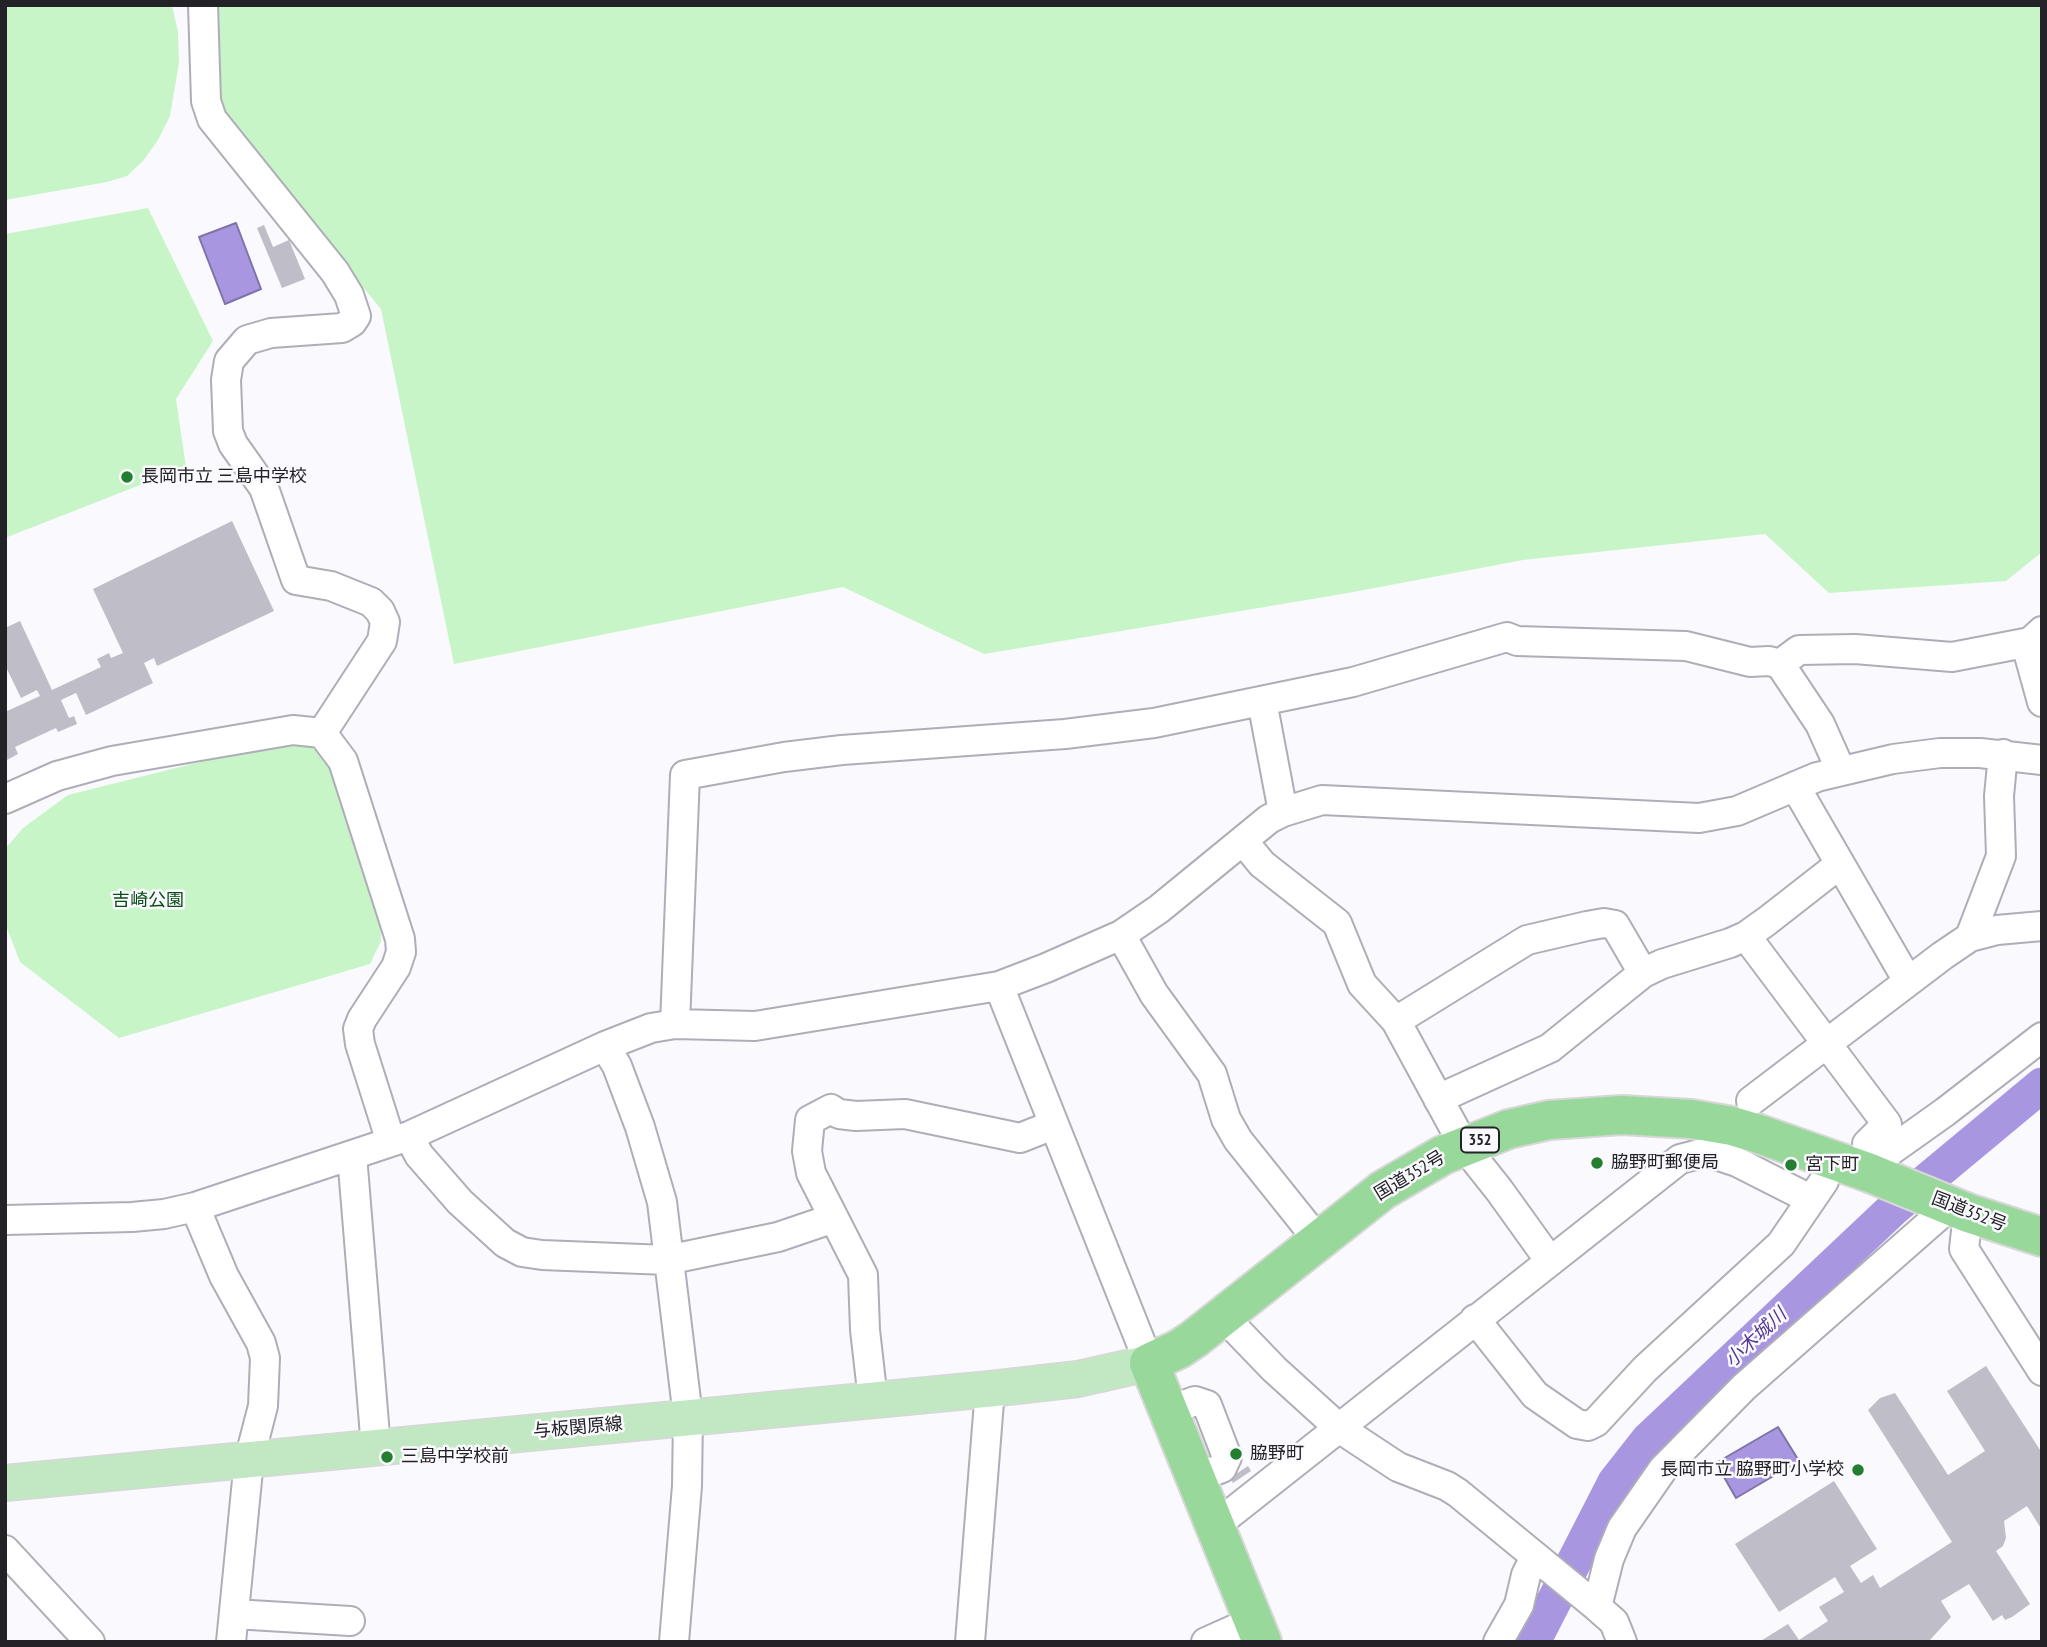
<!DOCTYPE html>
<meta charset="utf-8">
<style>
body{margin:0}
#map{position:relative;width:2047px;height:1647px;overflow:hidden;background:#faf9fe;font-family:"PT Sans Narrow",sans-serif}
canvas{display:block}
.frame{position:absolute;inset:0;border:7px solid #232226;pointer-events:none}
</style>
<div id="map">
<canvas width="2047" height="1647"></canvas>
<div class="frame"></div>
</div>
<script>
const g = document.querySelector('canvas').getContext('2d');
g.lineJoin = 'round';
function fill(path, color) { g.fillStyle = color; g.fill(path, 'evenodd'); }
const poly = rows => new Path2D(rows.map(r => 'M' + r).join(''));
function trace(path, color, width, dash) { g.strokeStyle = color; g.lineWidth = width; g.lineCap = dash ? 'butt' : 'round'; g.setLineDash(dash || []); g.stroke(path); }
function label(font, color, halo, rows, align = 'center') {
  g.font = font + ' "PT Sans Narrow","Noto Sans JP",sans-serif'; g.lineWidth = 5; g.setLineDash([]); g.textBaseline = 'middle'; g.strokeStyle = halo; g.fillStyle = color; for (const [text, x, y, turn = 0] of rows) {
    g.save(); g.translate(x, y); g.rotate((+turn || 0) * Math.PI / 180); g.textAlign = isNaN(turn) ? turn : align; if (halo) g.strokeText(text, 0, 0); g.fillText(text, 0, 0); g.restore();
  }
}
fill(poly([
 [5,5,172,5,178,32,179,63,170,116,158,140,143,161,127,176,107,182,5,200],
 [216,5,2042,5,2042,552,2006,581,1829,593,1765,534,1523,560,1348,593,984,654,843,587,454,664,381,309,217,111],
 [148,208,213,341,176,399,186,467,5,538,5,234],
 [292,739,301,740,323,752,334,767,380,907,381,941,370,964,119,1038,20,962,5,923,5,849,23,828,68,795]
]), '#c8f5c8');
const water = poly([
 [236,223,261,289,225,304,199,237,236,223],
 [1778,1427,1799,1461,1736,1498,1716,1463,1778,1427]
]);
fill(water, '#a896e0');
trace(water, '#8073a8', 2);
trace(poly([
 [1533,1642,1615,1482,1648,1440,1894,1208,2042,1085]
]), '#a896e0', 35);
fill(poly([
 [264,225,273,247,289,240,305,279,282,288,257,228],
 [232,521,274,611,157,666,154,658,144,663,153,683,86,715,76,693,61,700,69,718,74,716,77,724,58,732,56,728,15,747,18,754,5,761,5,712,40,696,37,690,21,698,5,665,5,628,20,621,52,690,101,667,97,659,109,653,111,658,123,653,93,589],
 [1986,1366,2042,1453,2042,1530,2027,1506,2004,1521,2006,1538,2003,1546,1996,1551,2030,1604,2012,1617,2005,1620,2002,1615,1993,1621,1969,1584,1941,1601,1951,1617,1928,1642,1759,1642,1788,1624,1799,1640,1828,1621,1819,1607,1844,1592,1835,1577,1779,1612,1735,1544,1834,1481,1877,1549,1850,1566,1861,1583,1873,1575,1880,1588,1952,1542,1868,1410,1880,1398,1895,1393,1948,1475,1985,1451,1947,1391],
 [1248,1466,1251,1471,1233,1483,1230,1478]
]), '#bfbdc7');
const minor = poly([
 [203,5,206,101,212,119,335,272,349,295,356,316,352,322,342,328,271,333,247,340,229,361,226,380,228,431,233,444,264,488,296,580,331,586,371,602,380,611,385,622,382,641,322,733],
 [2030,642,2029,655,2042,702],
 [1780,664,1799,650,1855,649,1952,657,2030,642,2042,631],
 [1262,701,1283,812],
 [1795,786,1908,981],
 [5,799,57,776,112,761,293,730,322,733,343,761,400,939,401,952,396,967,362,1019,358,1029,360,1044,391,1142],
 [1243,841,1262,864,1337,923,1362,984,1396,1021],
 [1121,935,1154,994,1212,1074,1226,1119,1238,1140,1318,1240],
 [1746,936,1887,1124,1867,1144],
 [1970,937,2001,856,1999,796,2003,754],
 [999,986,1149,1363],
 [675,1024,685,775,784,757,842,750,1065,734,1154,723,1353,682,1507,637,1517,641,1686,646,1750,662,1769,661,1780,664,1820,724,1841,771],
 [605,1046,617,1066,640,1127,662,1202,688,1417,687,1486,674,1642],
 [1438,1099,1550,1048,1643,973],
 [1751,1101,1942,956,1970,937,1997,930,2042,926],
 [409,1136,419,1155,460,1202,505,1243,522,1252,542,1255,667,1260,778,1237,834,1218],
 [352,1155,376,1448],
 [1862,1171,1945,1112,2042,1037],
 [195,1207,224,1276,261,1343,265,1358,263,1406,249,1460,231,1642],
 [1968,1213,1964,1249,2042,1371],
 [5,1220,132,1217,164,1214,195,1207,409,1136,605,1046,651,1028,675,1024,755,1026,999,986,1046,968,1121,935,1159,909,1269,819,1283,812,1322,800,1699,818,1737,811,1817,777,1893,759,1940,753,1980,753,2042,760],
 [1550,1261,1499,1190,1464,1146,1396,1021,1527,940,1587,926,1604,923,1615,925,1643,973,1662,964,1730,943,1746,936,1767,921,1840,864],
 [1223,1316,1274,1369,1339,1428,1398,1467,1447,1486,1458,1493,1597,1607,1614,1622,1622,1642],
 [1475,1319,1535,1395,1577,1424,1588,1426,1596,1422,1645,1369,1781,1244,1824,1181],
 [873,1400,865,1330,863,1275,811,1173,807,1151,810,1120,831,1109,839,1114,856,1116,905,1114,1020,1138,1053,1125],
 [1168,1411,1195,1401,1207,1405,1227,1457,1222,1468,1196,1478],
 [1216,1525,1680,1159,1703,1153,1716,1155,1737,1162,1810,1199],
 [5,1550,90,1642],
 [1597,1607,1609,1559,1622,1528,1663,1469,1744,1387,1951,1205],
 [234,1614,350,1621],
 [970,1642,990,1389],
 [1206,1642,1253,1621],
 [1498,1642,1519,1605,1526,1575,1535,1557]
]);
const major = poly([
 [5,1483,990,1389,1078,1379,1149,1363]
]);
const highway = poly([
 [1262,1642,1149,1363,1179,1349,1194,1339,1383,1190,1443,1155,1509,1129,1549,1120,1622,1115,1691,1119,1732,1126,1759,1134,1870,1173,1968,1213,2042,1237]
]);
trace(minor, '#afadb7', 32);
trace(major, '#d7d7d8', 38);
trace(highway, '#d7d7d8', 42);
trace(minor, '#fff', 28);
trace(major, '#c2e8c3', 35);
trace(highway, '#99d89b', 38);
for (const [x, y, r, color] of [
 [127,477,7,"#237f2f"],
 [1597,1163,7,"#237f2f"],
 [1791,1165,7,"#237f2f"],
 [1236,1454,7,"#237f2f"],
 [387,1457,7,"#237f2f"],
 [1858,1470,7,"#237f2f"]
]) { const dot = new Path2D(); dot.arc(x, y, r, 0, 2 * Math.PI); g.fillStyle = color; g.fill(dot); trace(dot, '#faf9fe', 2.5); }
for (const [x, y, w] of [
 [1480,1140,38]
]) { const box = new Path2D(); box.roundRect(x - w / 2, y - 12.5, w, 25, 5); g.fillStyle = '#faf9fe'; g.fill(box); trace(box, '#232226', 2); }
label('bold 16px', '#232226', null, [
 ["352",1480,1140]
]);
label('18px', '#232226', '#faf9fe', [
 ["長岡市立 三島中学校",141,477],
 ["脇野町郵便局",1611,1163],
 ["宮下町",1805,1165],
 ["脇野町",1250,1454],
 ["三島中学校前",401,1457],
 ["長岡市立 脇野町小学校",1844,1470,"right"]
], 'left');
label('18px', '#074d14', '#faf9fe', [
 ["吉崎公園",148,901]
]);
label('18px', '#232226', '#faf9fe', [
 ["国道352号",1410,1176,-31],
 ["国道352号",1969,1212,21],
 ["与板関原線",578,1428,-5]
]);
label('italic 19px', '#543990', '#faf9fe', [
 ["小木城川",1756,1338,-43]
]);
</script>
